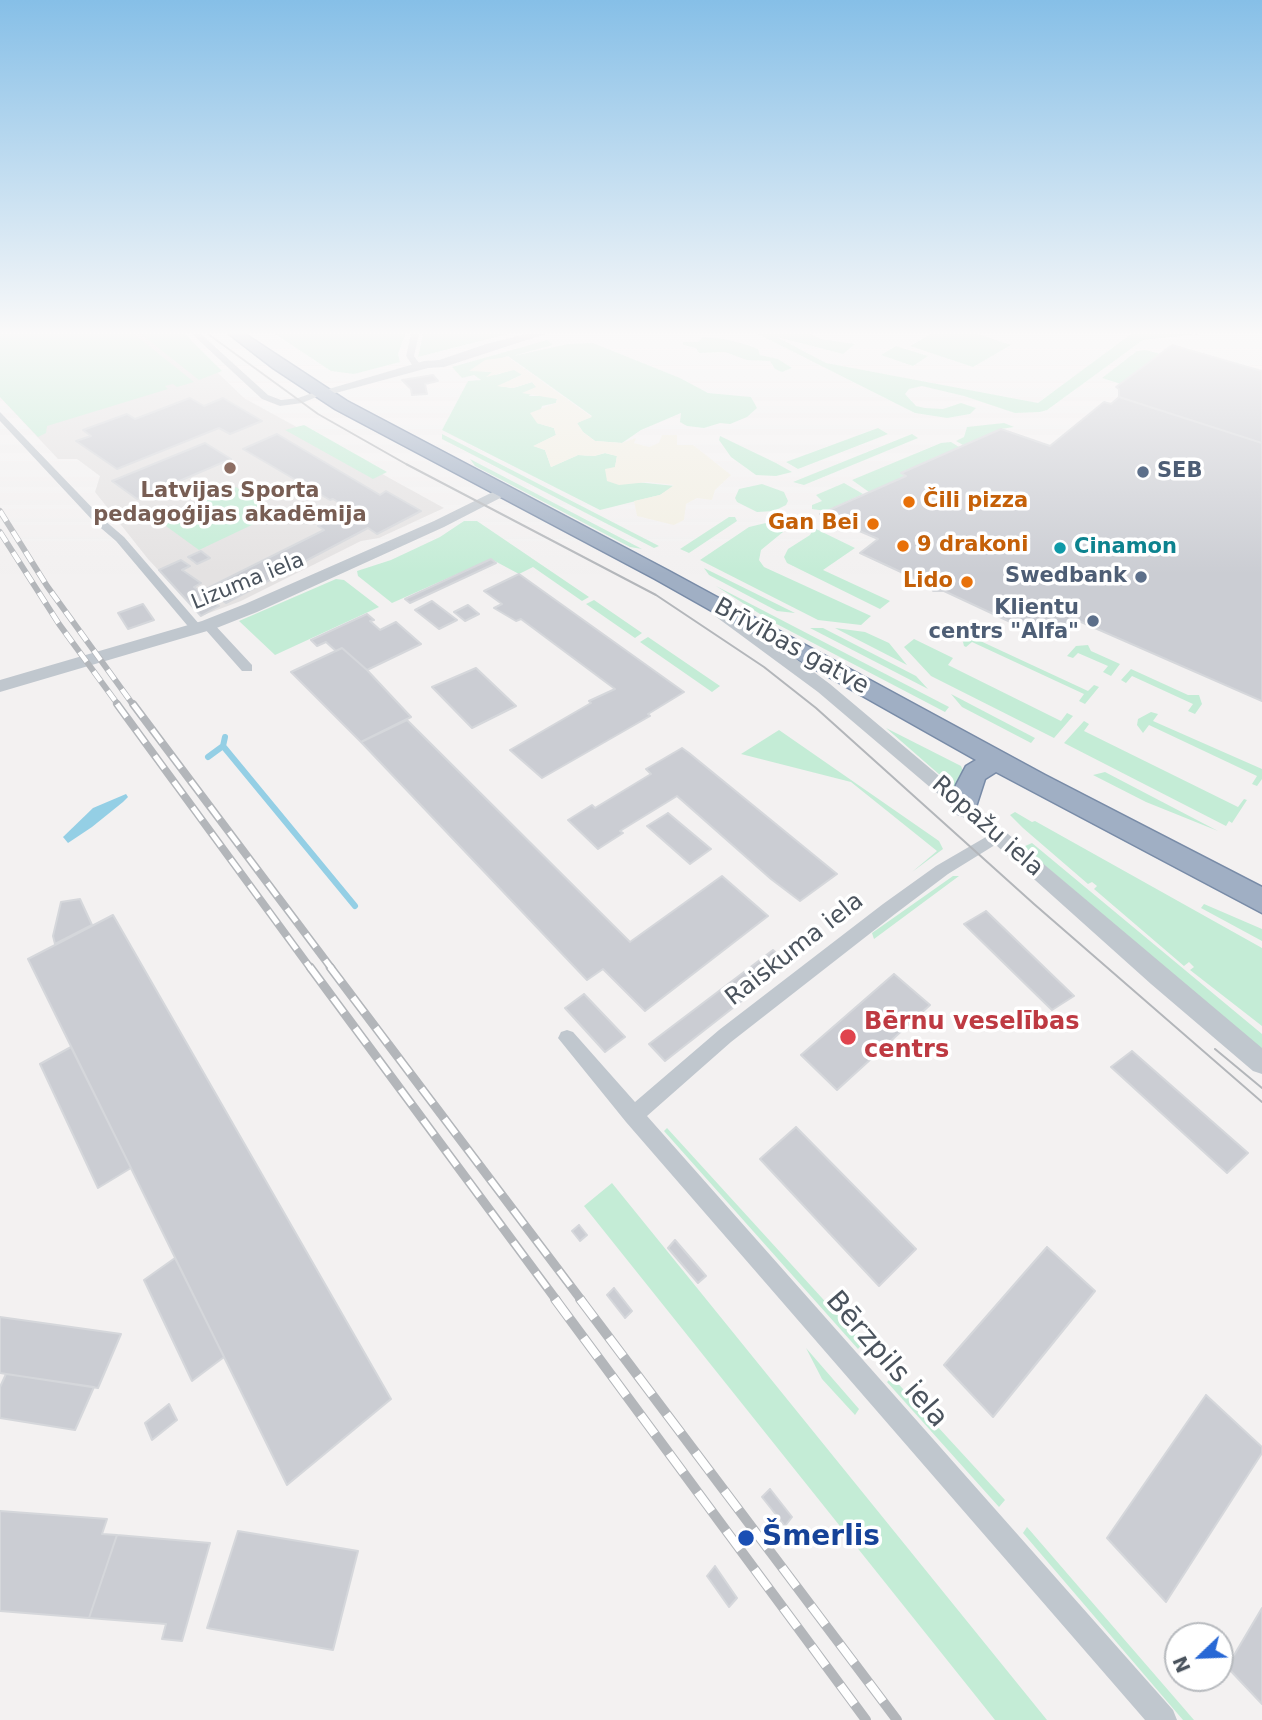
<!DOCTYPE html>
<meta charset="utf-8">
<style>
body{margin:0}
#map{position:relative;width:1262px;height:1720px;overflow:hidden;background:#f3f1f1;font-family:"DejaVu Sans",sans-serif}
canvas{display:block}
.north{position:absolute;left:1164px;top:1622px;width:70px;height:70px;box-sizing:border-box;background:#fff;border:2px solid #b7babe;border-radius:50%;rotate:247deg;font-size:19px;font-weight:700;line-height:28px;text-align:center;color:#4a535d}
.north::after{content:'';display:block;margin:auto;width:24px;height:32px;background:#2868d5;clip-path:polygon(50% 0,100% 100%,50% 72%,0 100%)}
</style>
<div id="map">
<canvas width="1262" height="1720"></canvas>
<div class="north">N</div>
</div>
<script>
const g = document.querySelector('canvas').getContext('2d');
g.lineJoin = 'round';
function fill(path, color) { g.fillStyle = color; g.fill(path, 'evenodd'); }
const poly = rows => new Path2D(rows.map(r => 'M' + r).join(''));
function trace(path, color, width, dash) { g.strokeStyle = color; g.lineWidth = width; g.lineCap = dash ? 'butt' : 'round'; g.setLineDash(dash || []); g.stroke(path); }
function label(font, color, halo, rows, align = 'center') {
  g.font = font + ' "DejaVu Sans",sans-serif'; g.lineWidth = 7; g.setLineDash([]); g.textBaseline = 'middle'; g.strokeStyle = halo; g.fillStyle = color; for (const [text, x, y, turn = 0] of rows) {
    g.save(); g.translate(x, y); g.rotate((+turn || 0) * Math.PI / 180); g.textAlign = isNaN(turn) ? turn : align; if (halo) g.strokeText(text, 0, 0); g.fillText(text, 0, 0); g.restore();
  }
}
fill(poly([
 [0,334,178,334,244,398,444,508,379,538,361,541,241,601,201,616,148,559,95,492,100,476,77,459,58,459,0,397]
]), '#e4e2e2');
fill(poly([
 [0,334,134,334,194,382,177,387,173,384,165,386,168,389,47,426,46,433,38,437,0,397],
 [141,334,185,334,222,371,199,380],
 [275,334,405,334,398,354,400,362,354,374,331,371],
 [423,334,507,334,418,357],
 [758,334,810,334,821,339,855,344,843,354,777,337,826,363,1038,403,1131,334,1199,334,1143,340,1047,410,1040,412,1015,413,964,396,922,386,909,389,905,394,916,406,925,408,943,409,961,403,976,408,970,414,947,418,915,413],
 [931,334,977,334,1011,345,973,367,910,346],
 [703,337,724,339,748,345,758,349,760,355,778,359,792,368,782,372,775,369,770,361,747,360,725,352,699,353,696,348,683,345,683,342,698,342],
 [547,340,553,345,513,356,568,344,593,343,680,378,708,393,751,397,757,408,747,417,730,424,720,423,704,428,687,426,680,422,681,413,641,430,622,443,595,441,583,432,577,423,592,416,508,356,471,370,493,372,496,375,514,369,523,374,499,386,513,388,532,382,537,387,529,396,551,396,557,399,556,403,542,406,537,423,554,428,556,435,534,446,545,450,551,467,578,455,594,456,605,453,617,456,615,467,636,482,675,486,660,495,600,510,442,430,468,381,481,380,474,375,462,378,452,367],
 [896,346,928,356,913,366,881,355],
 [1146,350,1164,355,1127,386,1102,378,1137,351],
 [1004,423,1014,427,1001,429,963,445,956,441,964,437,967,427],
 [304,425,387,472,373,479,285,430],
 [878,428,888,434,798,469,786,462],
 [442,434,659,546,654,548,442,439],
 [912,434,918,438,804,485,793,482],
 [720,436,776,463,792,472,776,476,756,475,731,457,719,440],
 [951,442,959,447,902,472,906,476,869,492,852,480,941,443],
 [470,459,642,549,630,547,475,466],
 [844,483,863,494,826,511,812,509,812,505,822,501,816,495],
 [762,484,784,492,788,501,786,505,774,511,757,512,737,502,735,498,739,489],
 [236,487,277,513,199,550,159,521],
 [729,517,735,517,737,521,689,553,680,549],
 [464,521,477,521,589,597,582,601,533,567,519,574,491,559,392,603,358,576,357,571,391,560,440,537],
 [770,522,779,526,783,532,761,550,759,560,764,567,871,616,861,625,818,620,700,560,749,527],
 [814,528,855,548,823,570,890,601,880,609,787,563,784,557,788,549,810,535],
 [704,568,795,613,777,611,709,575],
 [336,579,344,580,379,607,275,655,239,621],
 [716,586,949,707,945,712,771,621],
 [594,600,642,633,635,638,586,604],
 [810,628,823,628,916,676,928,689],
 [835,628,865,632,889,643,907,665],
 [980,632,976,639,1088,691,1094,685,1099,687,1085,704,1079,701,1084,694,972,642,966,647,964,646,963,642,971,634],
 [648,637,720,686,712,692,640,642],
 [914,639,953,658,948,665,1061,721,1067,713,1073,716,1054,738,931,676,904,647],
 [1088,645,1091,651,1120,664,1111,676,1103,672,1108,666,1078,653,1073,658,1067,656,1076,646],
 [1131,669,1188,695,1199,695,1202,704,1195,714,1188,711,1193,704,1132,676,1126,683,1121,680],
 [951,694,1035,738,1031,743,962,707],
 [1151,712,1158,714,1153,721,1262,769,1262,779,1257,786,1252,784,1257,776,1149,725,1143,733,1137,725,1138,719],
 [1084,721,1089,724,1084,731,1238,807,1244,799,1247,800,1232,823,1229,821,1226,826,1064,743],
 [886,728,961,766,964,773,956,789],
 [779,730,939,841,943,849,912,872,937,851,851,782,741,754],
 [1105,772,1195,819,1218,831,1146,802,1093,775],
 [1015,812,1032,822,1035,821,1262,948,1262,1026,1190,970,1194,967,1189,962,1184,966,1094,889,1097,886,1092,882,1088,884,1023,828,1010,815],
 [1032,843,1262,1034,1262,1051,1023,847],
 [953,876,959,876,874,939,872,933],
 [1204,904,1262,929,1262,941,1201,908],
 [667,1128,863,1343,858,1349,664,1131],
 [612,1183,1047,1720,995,1720,584,1206],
 [806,1348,859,1409,855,1415,822,1379],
 [892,1377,1005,1500,999,1507,887,1382],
 [1027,1527,1194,1720,1183,1720,1023,1533]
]), '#c4ecd6');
fill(poly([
 [508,357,592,417,577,423,583,432,595,441,622,443,636,438,634,443,649,447,659,443,662,435,677,435,677,445,693,445,731,475,715,490,712,500,697,498,686,504,684,520,674,525,637,516,634,501,660,495,674,485,648,482,619,485,607,481,605,469,615,467,617,456,605,453,594,456,578,455,551,467,545,450,533,446,556,435,554,428,537,423,530,413,556,403,557,399,522,393,536,387,532,382,513,388,497,386,522,375,514,370,486,377,492,372,469,371,485,360]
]), '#f2efe3');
fill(poly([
 [126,794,128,797,123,802,92,827,68,843,63,837,93,808]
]), '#94cfe5');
trace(poly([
 [223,746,355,906],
 [208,757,223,746,225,737]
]), '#94cfe5', 6);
const building = poly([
 [1172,345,1262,371,1262,443,1119,397,1119,389,1116,387,1172,345],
 [433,375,438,381,425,384,427,394,412,395,411,389,402,380,433,375],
 [1119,397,1262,443,1262,701,1072,618,1049,640,944,591,933,591,931,586,860,553,878,539,820,514,906,476,901,473,1001,429,1050,446,1104,402,1111,404,1119,397],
 [190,398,204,406,223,398,262,421,230,434,219,428,117,469,76,441,91,436,83,430,127,414,135,419,190,398],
 [277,434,380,495,386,491,421,511,377,534,368,528,226,603,206,589,324,530,318,526,350,509,333,499,330,500,243,449,277,434],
 [205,443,231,459,137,499,112,481,205,443],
 [201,551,210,558,197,564,188,557,201,551],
 [491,559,496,563,410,603,405,599,491,559],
 [181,560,190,566,182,570,201,583,194,587,219,606,201,616,159,570,181,560],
 [519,574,684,692,648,714,650,716,542,778,510,750,591,703,589,701,615,689,521,619,516,621,494,608,502,604,484,591,519,574],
 [432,601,457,620,439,629,415,610,432,601],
 [143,604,154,620,128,629,118,613,143,604],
 [468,605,479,614,465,621,454,612,468,605],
 [367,614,374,620,370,621,380,630,396,622,421,644,367,670,342,648,336,651,326,642,317,646,311,640,367,614],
 [342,648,367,670,411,717,361,742,291,672,342,648],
 [476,668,516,706,472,728,432,687,476,668],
 [407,720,630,942,722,876,768,916,645,1011,603,969,587,980,361,742,407,720],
 [682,748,689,753,837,874,800,901,771,879,677,796,620,831,623,833,598,849,568,820,592,805,595,808,651,774,646,769,682,748],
 [668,813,711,849,690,864,647,826,668,813],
 [80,899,92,925,55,944,53,936,61,902,80,899],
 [986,911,1074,996,1052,1010,964,924,986,911],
 [113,915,391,1399,287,1485,28,959,113,915],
 [773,950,789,964,665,1061,649,1044,773,950],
 [894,974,930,1005,837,1090,801,1055,894,974],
 [584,994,625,1037,605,1052,565,1008,584,994],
 [71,1047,131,1168,98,1188,40,1064,71,1047],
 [1132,1051,1248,1153,1227,1173,1111,1067,1132,1051],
 [796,1127,916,1249,879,1286,760,1159,796,1127],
 [579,1225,587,1235,580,1241,572,1231,579,1225],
 [675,1240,706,1276,698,1283,668,1248,675,1240],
 [1047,1247,1095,1291,993,1417,944,1365,1047,1247],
 [175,1258,224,1357,192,1381,144,1280,175,1258],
 [614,1288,632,1311,625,1318,607,1295,614,1288],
 [0,1317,121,1334,98,1388,0,1373,0,1317],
 [6,1374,94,1387,75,1430,0,1418,0,1387,6,1374],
 [1206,1395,1262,1447,1262,1453,1166,1602,1107,1538,1206,1395],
 [169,1404,177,1420,152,1440,145,1423,169,1404],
 [770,1489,792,1517,785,1526,762,1497,770,1489],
 [0,1511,107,1519,102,1534,117,1535,89,1618,0,1611,0,1511],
 [238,1531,358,1551,333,1650,207,1628,238,1531],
 [117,1535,210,1543,182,1641,162,1639,166,1624,89,1618,117,1535],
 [715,1566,737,1598,729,1607,707,1576,715,1566],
 [1262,1608,1262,1704,1227,1667,1262,1608]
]);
fill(building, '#cbcdd3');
trace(building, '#d5d7db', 2);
const trunk = poly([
 [229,334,245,334,347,401,669,571,1045,775,1262,887,1262,913,996,772,985,779,974,813,965,816,956,813,952,806,956,785,966,766,976,760,655,579,335,409,273,368,229,334]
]);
trace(trunk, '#788ba7', 3);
fill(poly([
 [192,334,201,334,268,395,281,400,298,398,321,390,326,393,302,403,280,406,262,399,192,334],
 [411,334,419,334,414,356,422,367,421,369,415,369,406,356,411,334],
 [0,412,103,519,124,537,200,625,200,631,192,631,116,541,95,523,0,421,0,412],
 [208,621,212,622,252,665,252,671,242,671,204,628,202,625,208,621],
 [998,830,1003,832,1006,836,1003,840,948,874,895,914,731,1042,647,1116,1173,1710,1177,1720,1145,1720,626,1122,558,1038,561,1032,567,1030,573,1032,635,1102,719,1030,883,904,936,866,998,830]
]), '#c0c7ce');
fill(poly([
 [526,334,545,334,444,367,428,368,321,397,315,393,424,361,439,360,486,344,526,334],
 [503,487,510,491,508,494,444,527,257,612,214,629,0,692,0,680,202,621,245,604,434,521,503,487],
 [721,607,727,608,830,684,1262,1048,1262,1074,1253,1071,1151,984,958,811,818,692,715,616,713,612,715,608,721,607]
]), '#c0c7ce');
fill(trunk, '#a0afc4');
trace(poly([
 [208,334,318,414,406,464,656,595,764,667,816,708,1034,904,1262,1102],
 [1215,1049,1262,1088]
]), '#b3b6ba', 2);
const railFar3 = poly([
 [0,511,47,586,134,706],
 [0,532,59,624,119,706]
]);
const railFar2 = poly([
 [117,704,311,969],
 [133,704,332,969]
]);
const railFar1 = poly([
 [310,967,557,1301],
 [330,967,582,1301]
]);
const rail = poly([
 [555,1299,866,1720],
 [580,1299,897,1720]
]);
trace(railFar3, '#b3b6ba', 6);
trace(railFar2, '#b3b6ba', 8);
trace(railFar1, '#b3b6ba', 9);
trace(rail, '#b3b6ba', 10);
trace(railFar3, '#fff', 4.5, [12]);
trace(railFar2, '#fff', 5, [16]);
trace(railFar1, '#fff', 6, [19]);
trace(rail, '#fff', 8, [24]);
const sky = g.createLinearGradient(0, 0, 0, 574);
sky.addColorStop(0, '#86bfe7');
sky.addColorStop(0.58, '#faf9f9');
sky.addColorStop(1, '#faf9f900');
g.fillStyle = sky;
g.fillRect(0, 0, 1262, 574);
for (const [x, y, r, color] of [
 [230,468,7,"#8d6e63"],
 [1143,472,7,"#5c6f8a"],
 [909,502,7,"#e8710a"],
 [873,524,7,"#e8710a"],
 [903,546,7,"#e8710a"],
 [1060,548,7,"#0f9aa8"],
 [1141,577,7,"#5c6f8a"],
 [967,582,7,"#e8710a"],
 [1093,621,7,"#5c6f8a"],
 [848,1037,9,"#e0444e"],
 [746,1538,9,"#1a4fb4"]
]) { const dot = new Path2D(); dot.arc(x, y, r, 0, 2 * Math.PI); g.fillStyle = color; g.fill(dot); trace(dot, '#fff', 2.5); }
label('bold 21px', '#4e5e75', '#fff', [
 ["SEB",1157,472,"left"],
 ["Swedbank",1127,577],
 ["Klientu",1079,609],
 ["centrs \"Alfa\"",1079,633]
], 'right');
label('bold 21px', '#785e54', '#fff', [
 ["Latvijas Sporta",230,492],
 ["pedagoģijas akadēmija",230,516]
]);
label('bold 21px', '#c56008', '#fff', [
 ["Čili pizza",923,502],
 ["Gan Bei",859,524,"right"],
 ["9 drakoni",917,546],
 ["Lido",953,582,"right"]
], 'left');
label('bold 21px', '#0d838f', '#fff', [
 ["Cinamon",1074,548]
], 'left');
label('21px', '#4a535d', '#fff', [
 ["Lizuma iela",248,582,-22]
]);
label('24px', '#4a535d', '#fff', [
 ["Brīvības gatve",791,647,29],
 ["Ropažu iela",987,827,41],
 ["Raiskuma iela",795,950,-38]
]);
label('bold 24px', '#be3a42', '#fff', [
 ["Bērnu veselības",864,1023],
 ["centrs",864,1051]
], 'left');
label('28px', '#4a535d', '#fff', [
 ["Bērzpils iela",886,1360,49]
]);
label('bold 28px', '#164399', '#fff', [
 ["Šmerlis",762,1538]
], 'left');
</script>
